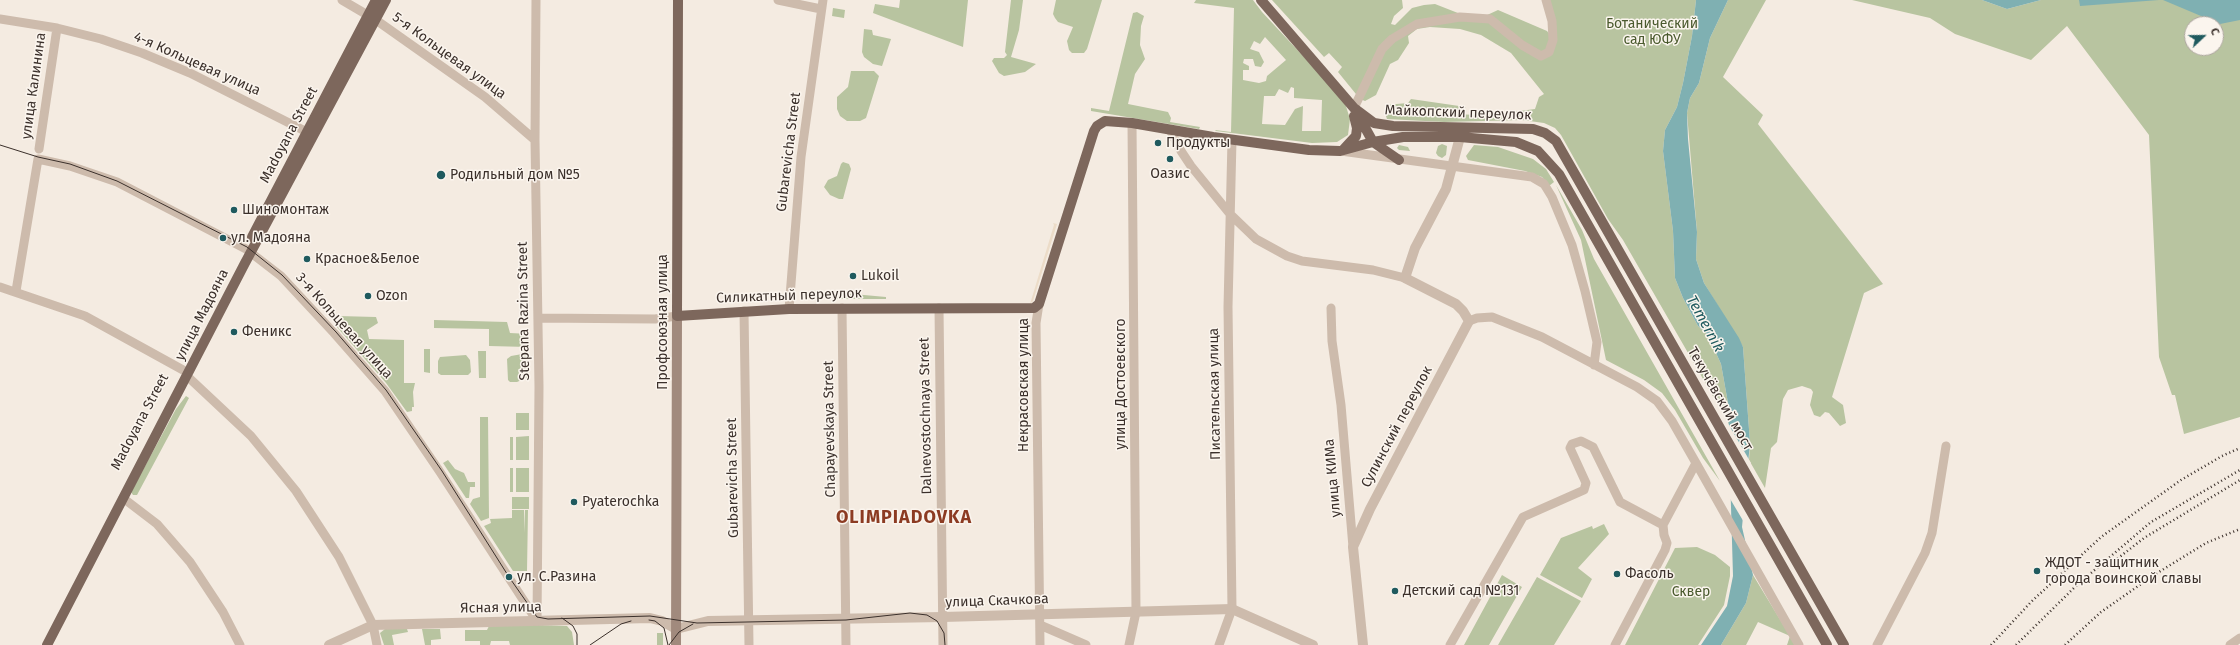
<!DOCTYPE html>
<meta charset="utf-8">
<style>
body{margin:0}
#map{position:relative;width:2240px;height:645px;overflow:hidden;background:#f4ebe1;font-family:"Fira Sans",sans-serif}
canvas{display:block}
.north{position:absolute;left:2184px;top:16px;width:40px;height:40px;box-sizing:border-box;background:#fbf5ee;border:1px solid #aea6a0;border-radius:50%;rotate:68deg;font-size:11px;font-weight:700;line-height:16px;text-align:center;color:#3b302b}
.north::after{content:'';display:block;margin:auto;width:14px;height:18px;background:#1f5a5e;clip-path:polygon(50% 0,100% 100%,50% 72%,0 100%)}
</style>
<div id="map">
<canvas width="2240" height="645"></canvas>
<div class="north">С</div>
</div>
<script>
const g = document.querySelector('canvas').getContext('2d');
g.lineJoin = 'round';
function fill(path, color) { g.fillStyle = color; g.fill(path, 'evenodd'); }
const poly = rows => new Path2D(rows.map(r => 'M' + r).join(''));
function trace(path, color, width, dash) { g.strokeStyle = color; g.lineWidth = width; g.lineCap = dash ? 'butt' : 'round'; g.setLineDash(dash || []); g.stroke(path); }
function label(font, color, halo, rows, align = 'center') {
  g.font = font + ' "Fira Sans",sans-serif'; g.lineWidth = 3; g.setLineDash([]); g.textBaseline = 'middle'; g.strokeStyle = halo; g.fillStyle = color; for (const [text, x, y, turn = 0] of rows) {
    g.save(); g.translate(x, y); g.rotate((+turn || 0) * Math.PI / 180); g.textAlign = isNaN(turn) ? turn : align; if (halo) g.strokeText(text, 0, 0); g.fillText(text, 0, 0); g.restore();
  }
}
fill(poly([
 [900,0,968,0,963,47,873,13,875,4,899,8],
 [1011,0,1023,0,1019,30,1011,57,1036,64,1025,72,1004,76,999,73,992,61,994,58,1004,58,1007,55,1005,52],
 [1056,0,1102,0,1087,49,1084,53,1072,53,1069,50,1067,41,1073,27,1058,22,1055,18,1053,14],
 [1196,0,1253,0,1262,12,1344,100,1350,119,1348,135,1337,142,1312,143,1216,131,1215,130,1231,132,1234,8,1194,3],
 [1265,37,1286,60,1267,76,1266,81,1259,83,1243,80,1243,70,1249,70,1249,66,1243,63,1244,59,1253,59,1255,66,1261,67,1264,62,1259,52,1250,49,1254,41,1260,44],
 [1291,87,1294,88,1294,98,1322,100,1321,131,1302,131,1303,106,1295,109,1285,125,1262,124,1264,96,1275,96,1279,89,1288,93],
 [1272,0,1402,0,1403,8,1394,16,1391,24,1395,25,1412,8,1424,5,1435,4,1463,15,1485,16,1498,10,1547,31,1550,35,1551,51,1549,0,1696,0,1692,36,1683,83,1677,107,1665,130,1663,151,1673,231,1675,278,1683,298,1698,326,1708,335,1721,364,1728,403,1729,424,1623,240,1608,219,1561,135,1555,128,1544,123,1522,120,1444,122,1387,119,1386,116,1389,113,1489,115,1535,109,1539,97,1544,94,1511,53,1481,35,1460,29,1430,27,1417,29,1408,36,1409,43,1398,60,1390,64,1376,95,1365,101,1360,99,1338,72,1342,67,1329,53,1324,57],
 [1728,0,1766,0,1723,77,1763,115,1758,124,1883,284,1864,293,1832,397,1843,405,1846,423,1840,426,1829,413,1825,412,1820,417,1814,415,1810,405,1813,392,1811,389,1802,386,1788,390,1783,399,1777,442,1771,448,1765,488,1749,460,1750,443,1743,347,1704,283,1696,259,1697,232,1687,113,1690,98,1699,83,1710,38],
 [1852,0,1982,0,2007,9,2041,0,2240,0,2240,417,2184,434,2175,395,2172,395,2159,357,2149,135,2067,26,2031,60,1955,34,1930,18],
 [2192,24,2216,24,2216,48,2192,48],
 [833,8,845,10,844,18,832,16],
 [1137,12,1144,16,1141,26,1140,45,1145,59,1135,74,1128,104,1168,112,1171,118,1170,122,1200,127,1199,129,1091,111,1091,108,1109,111,1133,13],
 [864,29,872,30,873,35,891,39,882,66,873,64,864,57,862,52],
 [851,71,874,71,879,76,866,118,860,121,847,121,840,116,837,109,837,97,848,87],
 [1411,99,1466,107,1460,110,1389,108,1385,105,1408,103],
 [1442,144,1447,146,1446,155,1442,158,1438,156,1436,153,1438,146],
 [1399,145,1408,147,1410,151,1399,150,1397,148],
 [1474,145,1498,147,1533,159,1546,169,1554,182,1549,186,1542,177,1525,171,1468,160,1466,156],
 [843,162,849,164,851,169,843,199,839,199,830,195,824,187,828,180,837,176,841,164],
 [1556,185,1582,230,1594,259,1720,481,1703,458,1675,410,1662,393,1644,380,1606,360,1581,240],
 [842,293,886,297,886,299,836,299],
 [338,316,376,317,378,323,367,330,369,339,404,340,404,383,415,383,413,392,414,407,412,407,412,411,407,412,386,383,336,326,333,319],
 [434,320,507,322,510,333,529,334,529,345,528,347,489,346,489,329,434,328],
 [424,349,430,349,430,373,424,372],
 [478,351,486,351,486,378,479,378],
 [528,353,528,377,517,382,510,382,508,380,507,359,511,356],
 [466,355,470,360,471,372,468,375,441,375,438,373,438,361,440,357],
 [186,396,189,398,137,495,133,495,131,492,176,409],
 [516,413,529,413,529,430,516,430],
 [480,417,488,417,489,518,481,521,470,504,473,499,480,497],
 [529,436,529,460,516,460,516,437],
 [510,437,513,437,513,460,510,460],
 [448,460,455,469,464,473,468,482,475,482,475,487,470,487,469,498,466,498,443,463],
 [510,468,513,468,513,492,510,492],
 [516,468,529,468,529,492,516,492],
 [512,497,529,497,529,509,512,509],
 [512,510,524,510,524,533,525,510,528,510,527,571,513,571,484,526,491,523,490,519,512,518],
 [1604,524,1609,534,1578,568,1592,579,1582,598,1540,575,1561,538,1592,526,1593,529],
 [1697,547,1715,555,1730,567,1730,576,1724,605,1698,645,1625,645,1675,548],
 [1502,575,1522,587,1489,645,1464,645],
 [1753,575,1790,636,1795,645,1787,645,1790,636,1758,622,1746,645,1721,645,1746,603],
 [1537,577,1581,601,1554,645,1498,645],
 [536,625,567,626,572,632,574,645,510,645,509,641,491,641,490,645,480,645,480,641,465,641,465,630,487,630,489,626],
 [385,629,407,629,408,632,392,635,394,645,384,645,380,633],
 [422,629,440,629,441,639,431,640,431,645,425,645],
 [657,633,663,633,663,645,657,645]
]), '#b8c4a0');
fill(poly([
 [1053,223,1057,224,1033,301,1030,304,1054,225]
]), '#ecdcc8');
fill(poly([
 [1696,0,1728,0,1710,38,1699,83,1690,98,1687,113,1688,139,1697,232,1696,259,1704,283,1739,338,1743,347,1750,443,1742,527,1753,575,1746,603,1721,645,1701,645,1727,606,1733,576,1728,403,1721,364,1708,335,1698,326,1683,298,1675,278,1673,231,1663,151,1665,130,1677,107,1683,83,1692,36],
 [1982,0,2041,0,2007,9],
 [2079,0,2159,0,2080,6],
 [2163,0,2240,0,2240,20,2220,24]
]), '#7fb0b2');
fill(poly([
 [1726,420,1751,463,1745,524,1729,497]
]), '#f4ebe1');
trace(poly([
 [342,0,376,20,485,97,535,140],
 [536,0,535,140,539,387,537,621],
 [778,0,821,9],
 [0,19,57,28,101,39,142,53,190,73,307,132],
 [1354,108,1382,49,1392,39,1417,24,1460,17,1490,19,1522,45,1541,56,1549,52,1553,40,1552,21,1546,0],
 [1170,130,1181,151,1191,166,1230,214,1256,239,1287,256,1302,261,1373,270,1405,278],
 [39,149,57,28],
 [1341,151,1532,177,1544,184,1552,197,1572,245,1585,291,1597,342,1594,365],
 [0,287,85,316,183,370],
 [16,291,38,159,70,166,117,182,246,249,281,276,334,333,385,391,440,472,537,621],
 [1039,304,1036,323,1040,645],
 [842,308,846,645],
 [939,308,943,645],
 [1331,308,1332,341,1341,405,1353,547],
 [789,309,801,157,823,0],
 [744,311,749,645],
 [539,318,655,319,677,316],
 [1469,321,1477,318,1492,317,1542,337,1637,387,1657,401,1672,421,1696,463,1799,645],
 [187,376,251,436,296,491,339,557,373,625,377,645],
 [123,498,157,524,190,562,223,612,240,645],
 [1040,625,1086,645],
 [1129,645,1136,612,1132,123],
 [1219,645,1232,609,1228,307,1232,140],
 [1450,645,1523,517,1584,490,1586,483,1570,448,1572,444,1581,441,1593,447,1620,502,1663,525],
 [1615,645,1665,550,1667,543,1664,535,1663,525,1696,463],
 [1877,645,1925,553,1932,533,1946,446],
 [2230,645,2240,638]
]), '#cdbbac', 9);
trace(poly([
 [329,645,373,625,650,618,662,621,676,629,708,621,943,617,1232,609,1313,645],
 [1363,645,1353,547,1370,509,1469,321,1463,311,1456,304,1405,278,1415,248,1446,189,1460,137]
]), '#cdbbac', 10);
trace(poly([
 [676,645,677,316]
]), '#a18a7d', 10);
trace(poly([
 [678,0,677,316,789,309,1034,308,1039,304,1094,131,1097,126,1105,121,1132,123,1213,137,1309,150,1340,151,1373,142,1403,137,1460,137,1516,142,1538,151,1559,174,1827,645],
 [1261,0,1354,108,1374,123,1393,126,1533,129,1545,133,1556,141,1844,645],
 [1357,113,1373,142,1399,160],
 [1344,149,1356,136,1357,128,1354,116],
 [252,237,376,0],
 [47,645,245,263,386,0]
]), '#7d675c', 10);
trace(poly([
 [0,145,38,157,70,164,117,181,247,247,282,275,336,332,386,390,442,471,509,577,537,617,548,619,650,616,697,623,846,620,910,613,927,615,937,621,944,633,945,645],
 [562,618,573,626,577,634,577,645],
 [649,620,655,621,664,628,668,645],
 [590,645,621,624,631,621],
 [669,645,679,632,693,624]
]), '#3b302b', 1);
trace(poly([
 [2108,566,2144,538,2240,480],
 [1991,645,2031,602,2101,537,2181,480,2222,456,2240,448],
 [2016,645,2077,585,2151,522,2240,470],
 [2065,645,2101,612,2154,575,2206,543,2240,529]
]), '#3b302b', 2.5, [1, 3]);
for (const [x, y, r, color] of [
 [1158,143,4,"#1f5a5e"],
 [1170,159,4,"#1f5a5e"],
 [441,175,5,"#1f5a5e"],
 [234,210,4,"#1f5a5e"],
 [223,238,4,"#1f5a5e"],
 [307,259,4,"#1f5a5e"],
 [853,276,4,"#1f5a5e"],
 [368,296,4,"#1f5a5e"],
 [234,332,4,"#1f5a5e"],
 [574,502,4,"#1f5a5e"],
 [2037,571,4,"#1f5a5e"],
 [1617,574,4,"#1f5a5e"],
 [509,577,4,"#1f5a5e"],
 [1395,591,4,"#1f5a5e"]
]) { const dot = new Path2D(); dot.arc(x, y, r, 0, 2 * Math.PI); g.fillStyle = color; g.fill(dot); trace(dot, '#fbf5ee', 1.5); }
label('14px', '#4a5a2e', '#fbf5ee', [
 ["Ботанический",1652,24],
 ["сад ЮФУ",1652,40],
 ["Сквер",1691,592]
]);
label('14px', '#3b302b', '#fbf5ee', [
 ["5-я Кольцевая улица",449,56,36],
 ["4-я Кольцевая улица",197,64,24],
 ["улица Калинина",34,86,-82],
 ["Майкопский переулок",1458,113,2],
 ["Madoyana Street",289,135,-62],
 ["Gubarevicha Street",789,152,-83],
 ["Силикатный переулок",789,296,-2],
 ["Stepana Razina Street",524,311,-91],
 ["улица Мадояна",202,315,-63],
 ["Профсоюзная улица",663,322,-90],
 ["3-я Кольцевая улица",344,326,48],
 ["улица Достоевского",1121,384,-90],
 ["Некрасовская улица",1024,385,-90],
 ["Писательская улица",1215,394,-91],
 ["Текучёвский мост",1720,399,60],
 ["Dalnevostochnaya Street",926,416,-91],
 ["Madoyana Street",140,422,-62],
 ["Сулинский переулок",1397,427,-62],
 ["Chapayevskaya Street",830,429,-91],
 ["Gubarevicha Street",733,478,-91],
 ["улица КИМа",1333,478,-95],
 ["улица Скачкова",997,601,-2],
 ["Ясная улица",501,608,-1]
]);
label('14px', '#3b302b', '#fbf5ee', [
 ["Продукты",1166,143],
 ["Оазис",1170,174,"center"],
 ["Родильный дом №5",450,175],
 ["Шиномонтаж",242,210],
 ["ул. Мадояна",231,238],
 ["Красное&Белое",315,259],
 ["Lukoil",861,276],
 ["Ozon",376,296],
 ["Феникс",242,332],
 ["Pyaterochka",582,502],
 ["ЖДОТ - защитник",2045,563],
 ["города воинской славы",2045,579],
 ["Фасоль",1625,574],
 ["ул. С.Разина",517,577],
 ["Детский сад №131",1403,591]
], 'left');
label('italic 15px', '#1f5a5e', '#fbf5ee', [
 ["Temernik",1705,324,61]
]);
g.letterSpacing = '1px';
label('bold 18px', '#8c3b22', '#fbf5ee', [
 ["OLIMPIADOVKA",904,518]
]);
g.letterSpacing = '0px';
</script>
